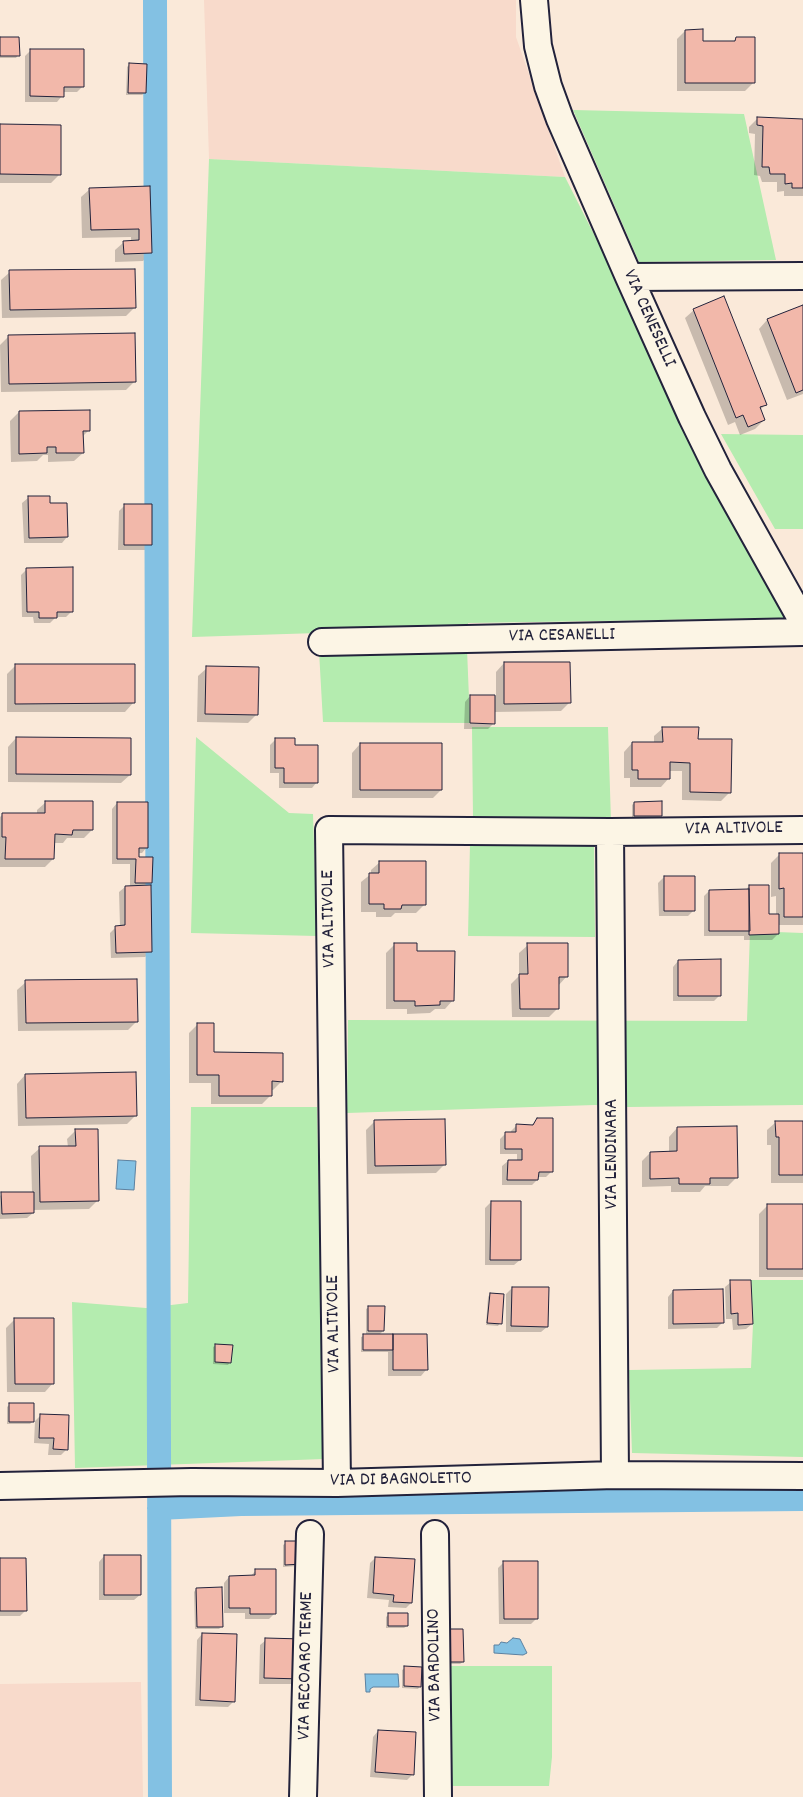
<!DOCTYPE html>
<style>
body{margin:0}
canvas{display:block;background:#fae9d9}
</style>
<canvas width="803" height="1797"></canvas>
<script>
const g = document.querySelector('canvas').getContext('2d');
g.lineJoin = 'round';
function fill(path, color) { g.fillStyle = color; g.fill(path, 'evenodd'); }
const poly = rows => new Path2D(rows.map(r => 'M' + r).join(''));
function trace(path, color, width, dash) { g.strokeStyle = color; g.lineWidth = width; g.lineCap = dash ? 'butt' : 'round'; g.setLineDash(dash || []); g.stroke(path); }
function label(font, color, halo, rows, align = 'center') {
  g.font = font + ' Dekko,sans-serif'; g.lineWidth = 4; g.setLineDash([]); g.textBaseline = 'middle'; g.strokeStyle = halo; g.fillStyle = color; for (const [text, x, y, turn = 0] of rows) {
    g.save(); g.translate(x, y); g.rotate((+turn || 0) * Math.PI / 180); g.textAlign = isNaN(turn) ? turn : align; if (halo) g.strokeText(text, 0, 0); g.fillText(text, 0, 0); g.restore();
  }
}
fill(poly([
 [204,0,516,0,516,37,565,177,209,159],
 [141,1682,143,1797,0,1797,0,1684]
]), '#f8dacb');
fill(poly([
 [573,110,744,114,776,260,639,262],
 [209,159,565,177,788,618,468,623,467,649,470,723,323,722,318,633,192,637],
 [721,434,803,435,803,529,775,529],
 [472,727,608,727,611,821,473,819],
 [196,737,289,813,313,814,317,936,191,933],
 [594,842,595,937,468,936,470,843],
 [750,931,803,933,803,1105,628,1107,595,1105,347,1113,348,1020,747,1021],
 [191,1107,317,1107,324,1459,75,1468,72,1302,146,1308,188,1303],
 [751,1280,803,1280,803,1457,632,1453,629,1370,751,1368,753,1324],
 [445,1666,552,1666,552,1757,549,1786,444,1786]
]), '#b4ecaf');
const water = poly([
 [118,1160,136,1161,134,1190,116,1189,118,1160],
 [513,1638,520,1639,527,1653,523,1655,494,1653,494,1645,499,1645,501,1642,507,1643,513,1638],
 [365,1674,398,1674,399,1687,373,1687,370,1689,370,1692,366,1692,365,1674]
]);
fill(water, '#83c1e3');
trace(water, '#5c81a0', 1);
fill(poly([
 [685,31,702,42,733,42,737,38,754,82,745,91,677,91,677,39],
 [0,38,18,55,16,58,0,58],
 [31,50,83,86,77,92,62,92,62,96,57,102,25,102,25,56],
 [129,65,145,93,142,95,126,95,127,67],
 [757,119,803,120,803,196,784,196,784,191,777,192,777,182,762,182,760,176,754,175,755,134,749,133,749,127],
 [0,126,60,174,51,183,0,183],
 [149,187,151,253,143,261,115,262,115,250,124,242,131,242,131,237,82,238,81,197,90,189],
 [10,272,135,307,126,316,2,318,1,280],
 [803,306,803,394,787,400,759,329,767,320],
 [694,310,766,404,760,410,764,420,755,429,740,435,735,422,728,425,685,318],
 [9,336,134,382,126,390,1,392,0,345],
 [19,412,89,430,82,437,83,453,74,461,48,462,48,455,43,455,37,461,11,462,10,421],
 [28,498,49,505,67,537,62,543,24,543,22,503],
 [125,505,151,544,145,550,118,550,119,511],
 [27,569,72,611,66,617,56,617,50,623,34,623,33,617,22,617,21,575],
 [504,663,569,703,561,711,494,712,494,723,488,729,464,729,465,702,470,696,496,696,496,672],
 [16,665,133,703,125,712,7,712,7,674],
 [207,668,257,714,248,723,197,722,198,676],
 [663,728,696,740,730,792,721,801,682,800,682,771,669,771,669,778,661,787,630,787,630,778,624,778,624,752,632,743,654,743,654,736],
 [16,738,130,775,121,783,8,782,8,747],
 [275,740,294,746,317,782,312,788,279,788,279,773,270,773,270,745],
 [360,744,441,790,433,798,352,798,352,753],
 [46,802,92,830,84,838,67,838,63,843,53,843,53,859,45,867,0,867,0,817,3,814,37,815,37,810],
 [117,803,147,847,142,853,138,853,138,858,151,882,147,887,151,952,145,957,111,958,110,933,116,927,120,927,119,892,125,887,130,887,130,864,112,864,112,809],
 [634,803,661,815,659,818,632,818,632,805],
 [779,855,803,855,803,925,778,925,778,934,772,940,744,940,744,936,704,936,704,896,709,891,745,891,749,886,768,915,776,915,776,896,771,897,771,863],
 [380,862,424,905,416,913,395,913,391,917,376,917,376,912,361,912,361,882,371,874,371,870],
 [664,877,694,910,688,916,659,916,658,883],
 [395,944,416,953,453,1000,445,1009,435,1009,430,1013,407,1014,407,1009,386,1009,386,953],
 [528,945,567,976,558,986,558,1008,549,1017,512,1017,511,984,519,976,519,953],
 [678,961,720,995,714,1001,673,1001,673,967],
 [26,982,137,1021,128,1030,18,1031,17,990],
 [198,1024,213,1053,282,1081,273,1090,271,1090,271,1095,262,1104,211,1104,211,1083,189,1083,189,1033],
 [25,1075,136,1115,127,1124,18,1126,17,1084],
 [537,1119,551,1172,546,1177,537,1177,537,1180,532,1185,502,1185,502,1166,508,1161,517,1161,517,1154,500,1154,500,1139,506,1133,511,1134,511,1131,516,1126,531,1126],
 [375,1121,444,1165,436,1173,367,1174,366,1130],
 [776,1122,803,1122,803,1183,771,1183,771,1145,767,1145,767,1130],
 [677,1128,736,1178,728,1186,705,1186,700,1192,671,1192,671,1186,642,1187,642,1161,650,1153,669,1152,669,1137],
 [76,1130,98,1200,89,1209,33,1210,33,1213,27,1218,0,1219,0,1196,2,1194,32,1193,31,1156,40,1148,68,1147,67,1139],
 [491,1202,520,1260,514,1265,485,1265,485,1208],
 [768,1205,803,1205,803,1277,759,1277,759,1214],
 [731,1282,752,1324,746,1329,733,1330,732,1319,726,1319,725,1287],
 [512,1288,547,1327,541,1332,506,1332,506,1294],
 [673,1291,723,1322,717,1328,668,1329,668,1297],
 [490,1294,500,1323,498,1326,486,1325,488,1297],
 [369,1307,383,1331,379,1335,426,1370,421,1376,388,1376,388,1352,361,1352,361,1337,366,1335,366,1309],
 [15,1319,53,1383,45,1392,7,1392,6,1328],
 [216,1345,230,1362,228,1365,213,1364,213,1347],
 [10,1404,33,1421,30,1424,7,1424,7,1407],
 [41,1415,66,1450,61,1455,48,1455,49,1444,34,1443,35,1421],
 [286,1543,298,1566,283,1567,283,1545],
 [104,1556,140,1595,134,1600,99,1600,99,1562],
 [375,1558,411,1603,406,1608,388,1607,389,1600,367,1598,370,1563],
 [0,1560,26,1610,20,1616,0,1616],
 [504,1562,537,1618,531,1624,499,1624,498,1568],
 [256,1570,275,1613,269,1619,245,1619,245,1613,224,1613,224,1583,229,1577,250,1577],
 [196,1589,222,1626,219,1629,195,1629,194,1592],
 [389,1614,407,1626,404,1628,386,1628,386,1617],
 [446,1633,463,1662,460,1664,446,1664],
 [202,1634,234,1701,228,1707,195,1706,197,1640],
 [266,1640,302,1640,296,1684,259,1684,260,1645],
 [405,1668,420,1686,418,1689,402,1688,402,1670],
 [378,1731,413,1774,407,1780,370,1777,373,1737]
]), '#0003');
trace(poly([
 [155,0,160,1797],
 [159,1508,241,1504,803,1499]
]), '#83c1e3', 24);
const building = poly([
 [703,29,703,41,735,41,736,37,755,37,755,83,685,83,685,30,703,29],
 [0,37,19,37,20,56,0,56,0,37],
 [30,49,84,49,84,87,64,87,64,97,30,96,30,49],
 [129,63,147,64,146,93,128,93,129,63],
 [757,117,803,119,803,188,792,188,792,183,785,184,785,174,770,174,769,167,762,167,763,126,757,125,757,117],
 [0,124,61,125,61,175,0,174,0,124],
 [150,186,152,253,124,254,123,241,139,240,139,229,91,230,89,188,150,186],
 [135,269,136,308,10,310,9,270,135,269],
 [724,296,767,405,760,407,765,420,748,427,743,415,736,418,693,309,724,296],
 [803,305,803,390,796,393,767,319,803,305],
 [135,333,136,382,9,384,8,335,135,333],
 [90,410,90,431,83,431,84,453,56,453,56,447,47,447,47,453,19,454,19,411,90,410],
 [28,496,50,496,50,503,67,503,68,537,29,538,28,496],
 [124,504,152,504,152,545,124,545,124,504],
 [73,567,73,612,57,612,57,618,39,618,39,612,27,612,26,568,73,567],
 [504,662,570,662,571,703,504,704,504,662],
 [15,664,135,664,135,703,15,704,15,664],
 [206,666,259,667,258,715,205,714,206,666],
 [470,695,495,695,495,724,470,723,470,695],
 [662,727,699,727,698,739,732,739,731,793,690,792,690,763,670,762,670,779,638,779,638,770,632,770,632,742,663,742,662,727],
 [16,737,131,738,131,775,16,774,16,737],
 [275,738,295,738,295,745,318,745,318,783,284,783,284,768,275,768,275,738],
 [360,743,442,743,442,790,360,790,360,743],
 [45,801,93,801,93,830,73,830,72,835,55,834,54,859,5,859,6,837,2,837,2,813,45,813,45,801],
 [662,801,662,816,634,816,634,802,662,801],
 [117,802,148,802,148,848,139,848,139,857,153,857,152,883,135,883,136,859,117,859,117,802],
 [779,853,803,853,803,917,784,917,784,888,779,889,779,853],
 [379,861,426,861,426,905,402,905,401,909,384,909,384,904,369,904,369,873,379,873,379,861],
 [664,876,695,876,695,911,664,911,664,876],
 [151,885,152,952,116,953,115,926,125,925,125,886,151,885],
 [749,885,769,885,769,914,779,914,779,934,749,935,749,885],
 [749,889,750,931,709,931,709,890,749,889],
 [394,943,417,943,417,951,455,951,454,1001,440,1001,440,1005,415,1006,415,1001,394,1001,394,943],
 [527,943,568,943,568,977,559,977,559,1009,520,1009,519,974,528,974,527,943],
 [721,959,721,996,678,996,678,960,721,959],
 [137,979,138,1022,26,1023,25,980,137,979],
 [197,1023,214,1023,214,1052,283,1053,283,1082,272,1081,272,1096,219,1096,219,1075,197,1075,197,1023],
 [136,1072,137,1116,26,1118,25,1074,136,1072],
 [537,1118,553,1118,553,1172,539,1172,538,1180,507,1180,508,1160,522,1160,522,1149,505,1149,505,1132,516,1132,516,1124,533,1125,537,1118],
 [445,1119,446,1165,375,1166,374,1120,445,1119],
 [775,1121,803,1121,803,1175,779,1175,779,1137,776,1137,775,1121],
 [737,1126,738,1178,710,1178,710,1184,679,1184,679,1178,650,1179,650,1152,677,1151,677,1127,737,1126],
 [75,1129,98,1129,99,1201,40,1202,39,1146,76,1146,75,1129],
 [1,1192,34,1192,34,1213,2,1214,1,1192],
 [491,1201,521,1201,521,1260,490,1260,491,1201],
 [767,1204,803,1204,803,1269,767,1269,767,1204],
 [730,1280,751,1280,753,1324,738,1325,738,1313,731,1314,730,1280],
 [512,1287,549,1287,548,1327,511,1326,512,1287],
 [723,1289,724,1323,673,1324,673,1290,723,1289],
 [490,1293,504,1294,502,1324,487,1323,490,1293],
 [368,1306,385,1306,384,1331,368,1331,368,1306],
 [14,1318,54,1318,54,1384,15,1384,14,1318],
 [363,1334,393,1334,393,1350,363,1350,363,1334],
 [393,1334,427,1334,428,1370,393,1370,393,1334],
 [215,1344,233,1345,231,1363,215,1362,215,1344],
 [9,1403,34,1403,34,1422,9,1422,9,1403],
 [40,1414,69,1415,68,1450,53,1449,54,1438,39,1438,40,1414],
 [285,1541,302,1541,302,1564,285,1565,285,1541],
 [104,1555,141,1555,141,1595,104,1595,104,1555],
 [375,1557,415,1559,412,1603,393,1602,394,1595,373,1593,375,1557],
 [0,1558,26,1558,27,1611,0,1611,0,1558],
 [503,1561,538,1561,538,1619,504,1619,503,1561],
 [255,1569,276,1569,276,1614,250,1614,250,1608,229,1608,229,1576,255,1575,255,1569],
 [222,1587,223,1627,197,1627,196,1588,222,1587],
 [388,1613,408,1613,408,1626,388,1626,388,1613],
 [448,1629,463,1629,464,1662,448,1662,448,1629],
 [202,1633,237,1634,235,1702,200,1700,202,1633],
 [265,1638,303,1639,303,1679,264,1678,265,1638],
 [404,1666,422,1667,421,1687,404,1686,404,1666],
 [378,1730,416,1732,414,1775,375,1772,378,1730]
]);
fill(building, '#f2b8aa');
trace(building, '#22223b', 1);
const street = poly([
 [534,0,538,46,548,86,560,119,629,277,692,417,718,470,803,622],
 [629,277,803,276],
 [322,642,803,632],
 [610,832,615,1475],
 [337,1483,329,830,610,832,803,830],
 [0,1486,192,1482,337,1483,615,1475,803,1476],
 [435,1534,438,1797],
 [303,1797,310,1534]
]);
trace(street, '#22223b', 30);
trace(street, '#fcf5e5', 26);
label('19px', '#22223b', '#fcf5e5', [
 ["VIA CENESELLI",648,319,66],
 ["VIA CESANELLI",562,637,-1],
 ["VIA ALTIVOLE",734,830,-1],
 ["VIA ALTIVOLE",330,919,-91],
 ["VIA LENDINARA",613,1154,-90],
 ["VIA ALTIVOLE",335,1324,-91],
 ["VIA DI BAGNOLETTO",401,1481,-1],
 ["VIA BARDOLINO",436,1665,-91],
 ["VIA RECOARO TERME",307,1666,-89]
]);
</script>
